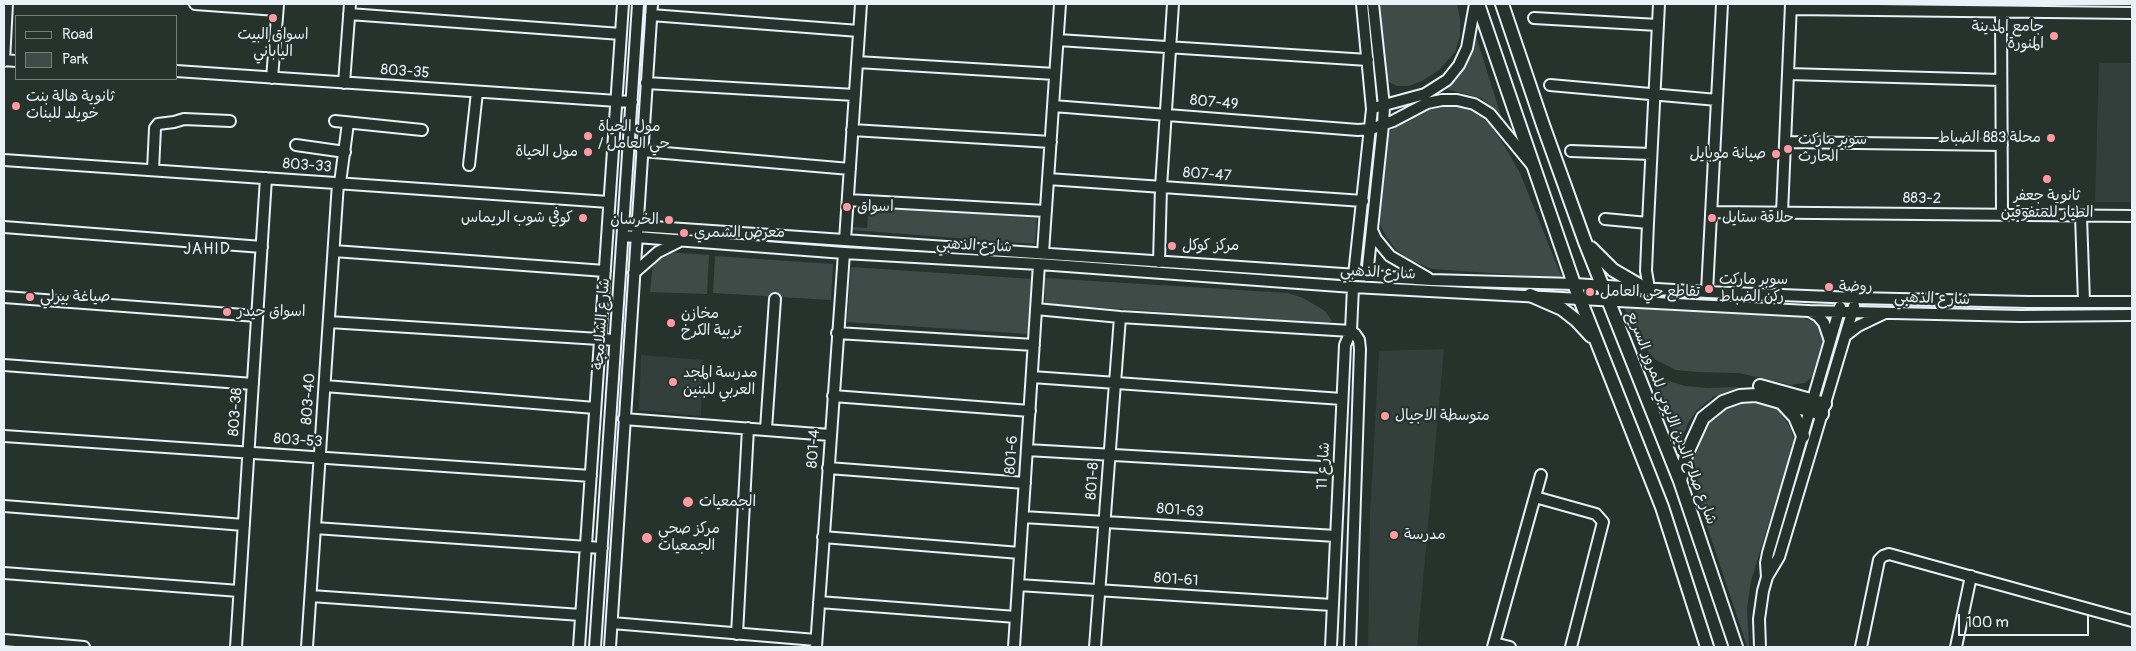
<!DOCTYPE html>
<meta charset="utf-8">
<style>
body{margin:0}
#map{position:relative;width:2136px;height:651px;overflow:hidden;background:#26332d;font-family:Pangolin,sans-serif}
canvas{display:block}
.frame{position:absolute;inset:0;border:5px solid #e8f1f8;pointer-events:none}
.legend{position:absolute;left:15px;top:15px;width:162px;height:65px;box-sizing:border-box;background:#26332d;border:1px solid #747f7e;margin:0;padding:6px 9px;list-style:none;font-size:15px;color:#e8f1f8}
.legend li{display:flex;align-items:center;gap:10px;height:25px}
.legend b{width:25px;border:1px solid #747f7e}
.scale{position:absolute;left:1958px;top:614px;width:131px;height:22px;box-sizing:border-box;border:2px solid #e8f1f8;border-top:0;padding-left:6px;font-size:15px;line-height:18px;white-space:nowrap;color:#e8f1f8;-webkit-text-stroke:4px #26332d;paint-order:stroke}
</style>
<div id="map">
<canvas width="2136" height="651"></canvas>
<div class="frame"></div>
<ul class="legend">
<li><b style="height:6px;background:#26332d"></b>Road</li>
<li><b style="height:14px;background:#3e4b47"></b>Park</li>
</ul>
<div class="scale">100 m</div>
</div>
<script>
const g = document.querySelector('canvas').getContext('2d');
g.lineJoin = 'round';
function fill(path, color) { g.fillStyle = color; g.fill(path, 'evenodd'); }
const poly = rows => new Path2D(rows.map(r => 'M' + r).join(''));
function trace(path, color, width, dash) { g.strokeStyle = color; g.lineWidth = width; g.lineCap = dash ? 'butt' : 'round'; g.setLineDash(dash || []); g.stroke(path); }
function label(font, color, halo, rows, align = 'center') {
  g.font = font + ' Pangolin,"Playpen Sans Arabic",sans-serif'; g.lineWidth = 4.5; g.setLineDash([]); g.textBaseline = 'middle'; g.strokeStyle = halo; g.fillStyle = color; for (const [text, x, y, turn = 0] of rows) {
    g.save(); g.translate(x, y); g.rotate((+turn || 0) * Math.PI / 180); g.textAlign = isNaN(turn) ? turn : align; if (halo) g.strokeText(text, 0, 0); g.fillText(text, 0, 0); g.restore();
  }
}
fill(poly([
 [2099,63,2132,63,2132,202,2095,202],
 [1444,349,1417,647,1368,647,1370,516,1379,351],
 [641,355,703,360,701,416,639,410]
]), '#333f3a');
fill(poly([
 [1378,4,1457,4,1460,18,1460,36,1455,52,1439,70,1422,81,1409,86,1397,86,1389,82,1384,75],
 [1476,36,1501,116,1481,98,1446,89,1454,82,1468,61],
 [1434,105,1456,106,1477,113,1490,125,1504,145,1520,173,1562,278,1432,269,1412,261,1396,250,1388,239,1381,227,1377,210,1388,134,1396,125,1416,113],
 [869,206,1037,218,1035,244,851,230,851,227,867,228],
 [668,252,709,255,707,294,650,292,653,264,659,256],
 [715,256,833,264,831,300,713,293],
 [851,267,1032,279,1029,334,847,322],
 [1045,278,1288,293,1303,298,1325,311,1332,321,1326,323,1045,304],
 [1628,305,1801,317,1814,322,1821,329,1823,350,1812,377,1805,383,1791,385,1739,373,1696,372,1676,370,1656,360,1642,345,1625,309,1624,306],
 [1649,372,1666,380,1685,386,1708,388,1740,387,1713,397,1697,410,1688,423,1679,446],
 [1743,398,1770,404,1780,412,1791,429,1794,441,1751,581,1747,609,1749,647,1747,646,1700,505,1692,467,1693,453,1712,413]
]), '#3e4b47');
const minor = poly([
 [195,4,277,10],
 [1791,9,2132,13],
 [2001,12,2002,215],
 [349,14,621,34],
 [651,15,859,31],
 [1534,18,1658,25],
 [1058,40,1368,60],
 [4,60,16,61],
 [4,61,7,4],
 [857,62,1055,74],
 [176,71,632,102],
 [1788,74,2001,80],
 [272,78,278,5],
 [344,83,350,4],
 [646,83,855,95],
 [1550,85,1717,100],
 [1053,106,1358,130,1371,129,1393,121,1427,103,1442,100,1457,100,1474,104,1490,114,1532,165],
 [1377,107,1425,94,1447,80,1459,65,1467,48,1475,4],
 [335,121,422,130],
 [852,130,1051,142],
 [1785,142,2002,145],
 [296,145,345,152],
 [642,151,850,169],
 [1571,151,1651,154],
 [4,160,609,202],
 [469,165,477,92],
 [153,170,155,128,158,124,174,122,184,119,230,121],
 [1048,179,1363,201],
 [340,183,348,123],
 [848,200,1046,211],
 [1711,212,2132,216],
 [1782,213,1791,4],
 [2081,216,2084,302],
 [1605,219,1648,223,1659,4],
 [1648,223,1646,271,1649,288],
 [624,225,1431,280,1574,284,1707,292,1856,298,2028,302,2132,302],
 [4,227,262,247],
 [1372,230,1376,239,1390,256,1428,278],
 [623,236,844,253,1039,264,1353,287,1808,311,2021,316,2132,315],
 [845,240,861,4],
 [334,251,605,271],
 [1043,253,1060,4],
 [1159,262,1161,187,1173,4],
 [634,273,658,252,678,242],
 [1354,275,1372,109,1362,4],
 [1367,276,1383,125,1384,106,1373,4],
 [1707,292,1722,4],
 [4,297,257,316],
 [1036,309,1120,317,1351,331,1355,334,1359,340,1360,349,1350,647],
 [1809,311,1818,316,1824,323,1830,341],
 [329,322,615,340],
 [837,333,1034,345],
 [1845,336,1858,326,1883,314],
 [4,365,253,384],
 [1032,377,1342,399],
 [325,386,595,408],
 [833,396,1030,411],
 [624,419,830,435],
 [766,429,775,299],
 [4,436,591,476],
 [1027,450,1339,468],
 [828,468,1025,483],
 [1535,497,1596,514,1603,522,1571,647],
 [4,506,244,525],
 [1023,517,1336,536],
 [315,528,602,548],
 [823,537,1020,553],
 [4,573,239,591],
 [1767,577,1766,563,1768,553,1840,307],
 [1018,585,1332,605],
 [311,596,581,615],
 [819,602,1016,617],
 [612,623,816,640],
 [737,634,748,428],
 [4,640,84,647],
 [1494,643,1510,647],
 [236,647,266,178],
 [307,647,338,183],
 [579,647,623,4],
 [595,647,638,4],
 [610,647,652,4],
 [816,647,844,253],
 [1014,647,1039,264],
 [1095,647,1120,317],
 [1331,647,1345,345,1351,331,1353,287],
 [1493,647,1541,475],
 [1760,647,1759,619,1763,591,1767,577,1779,557,1854,306],
 [1861,647,1879,560,1883,556,1889,554,2132,621],
 [1956,647,1971,576]
]);
const major = poly([
 [1478,4,1574,284,1662,507,1707,647],
 [1502,4,1543,125,1585,242,1680,481,1736,647],
 [1591,248,1613,270,1644,288],
 [1530,295,1562,309,1576,320,1591,336],
 [1760,386,1825,404],
 [1782,403,1795,417,1803,436],
 [1680,481,1686,455,1703,418,1723,402,1740,396,1756,395,1822,414]
]);
trace(minor, '#e8f1f8', 14);
trace(major, '#e8f1f8', 16);
trace(minor, '#26332d', 10);
trace(major, '#26332d', 12);
for (const [x, y, r, color] of [
 [273,18,5,"#ff9aa2"],
 [2054,36,5,"#ff9aa2"],
 [16,106,5,"#ff9aa2"],
 [588,136,5,"#ff9aa2"],
 [2051,138,5,"#ff9aa2"],
 [1788,149,5,"#ff9aa2"],
 [588,152,5,"#ff9aa2"],
 [1776,154,5,"#ff9aa2"],
 [2047,179,5,"#ff9aa2"],
 [847,207,5,"#ff9aa2"],
 [583,218,5,"#ff9aa2"],
 [1712,218,5,"#ff9aa2"],
 [669,220,5,"#ff9aa2"],
 [684,233,5,"#ff9aa2"],
 [1172,246,5,"#ff9aa2"],
 [1829,287,5,"#ff9aa2"],
 [1709,289,5,"#ff9aa2"],
 [1590,292,5,"#ff9aa2"],
 [30,297,5,"#ff9aa2"],
 [227,312,5,"#ff9aa2"],
 [671,323,5,"#ff9aa2"],
 [673,382,5,"#ff9aa2"],
 [1385,416,5,"#ff9aa2"],
 [688,502,6,"#ff9aa2"],
 [1394,535,5,"#ff9aa2"],
 [647,538,6,"#ff9aa2"]
]) { const dot = new Path2D(); dot.arc(x, y, r, 0, 2 * Math.PI); g.fillStyle = color; g.fill(dot); trace(dot, '#26332d', 2); }
label('15px', '#e8f1f8', '#26332d', [
 ["جامع المدينة",2044,27,"right"],
 ["المنورة",2044,44,"right"],
 ["اسواق البيت",273,35,"center"],
 ["الياباني",273,52,"center"],
 ["ثانوية هالة بنت",26,97],
 ["خويلد للبنات",26,114],
 ["مول الحياة",598,127],
 ["/ حي العامل",598,144],
 ["محلة 883 الضباط",2041,138,"right"],
 ["سوبر ماركت",1798,140],
 ["الحارث",1798,157],
 ["مول الحياة",578,152,"right"],
 ["صيانة موبايل",1766,154,"right"],
 ["ثانوية جعفر",2047,196,"center"],
 ["الطيار للمتفوقين",2047,213,"center"],
 ["اسواق",857,207],
 ["كوفي شوب الريماس",573,218,"right"],
 ["حلاقة ستايل",1722,218],
 ["الخرسان",659,220,"right"],
 ["معرض الشمري",694,233],
 ["مركز كوكل",1182,246],
 ["سوبر ماركت",1719,280],
 ["ركن الضباط",1719,297],
 ["روضة",1839,287],
 ["تقاطع حي العامل",1600,292],
 ["صياغة بيرلي",40,297],
 ["اسواق حيدر",237,312],
 ["مخازن",681,314],
 ["تربية الكرخ",681,331],
 ["مدرسة المجد",683,373],
 ["العربي للبنين",683,390],
 ["متوسطة الاجيال",1395,416],
 ["الجمعيات",699,502],
 ["مركز صحي",658,529],
 ["الجمعيات",658,546],
 ["مدرسة",1404,535]
], 'left');
label('15px', '#e8f1f8', '#26332d', [
 ["803-35",405,72,4],
 ["807-49",1214,103,5],
 ["803-33",307,166,4],
 ["807-47",1207,175,4],
 ["883-2",1922,199,1],
 ["شارع الذهبي",974,246,3],
 ["شارع الذهبي",1378,273,3],
 ["شارع الذهبي",1932,299,2],
 ["شارع الشلامجة",602,324,-86],
 ["803-40",309,399,-86],
 ["803-38",236,412,-86],
 ["شارع صلاح الدين الايوبي للمرور السريع",1671,418,69],
 ["803-53",298,441,4],
 ["801-4",814,449,-86],
 ["801-6",1012,455,-86],
 ["شارع 11",1324,466,-87],
 ["801-8",1093,481,-86],
 ["801-63",1180,511,4],
 ["801-61",1176,580,4]
]);
g.letterSpacing = '1px';
label('16px', '#e8f1f8', '#26332d', [
 ["JAHID",207,250]
]);
g.letterSpacing = '0px';
</script>
